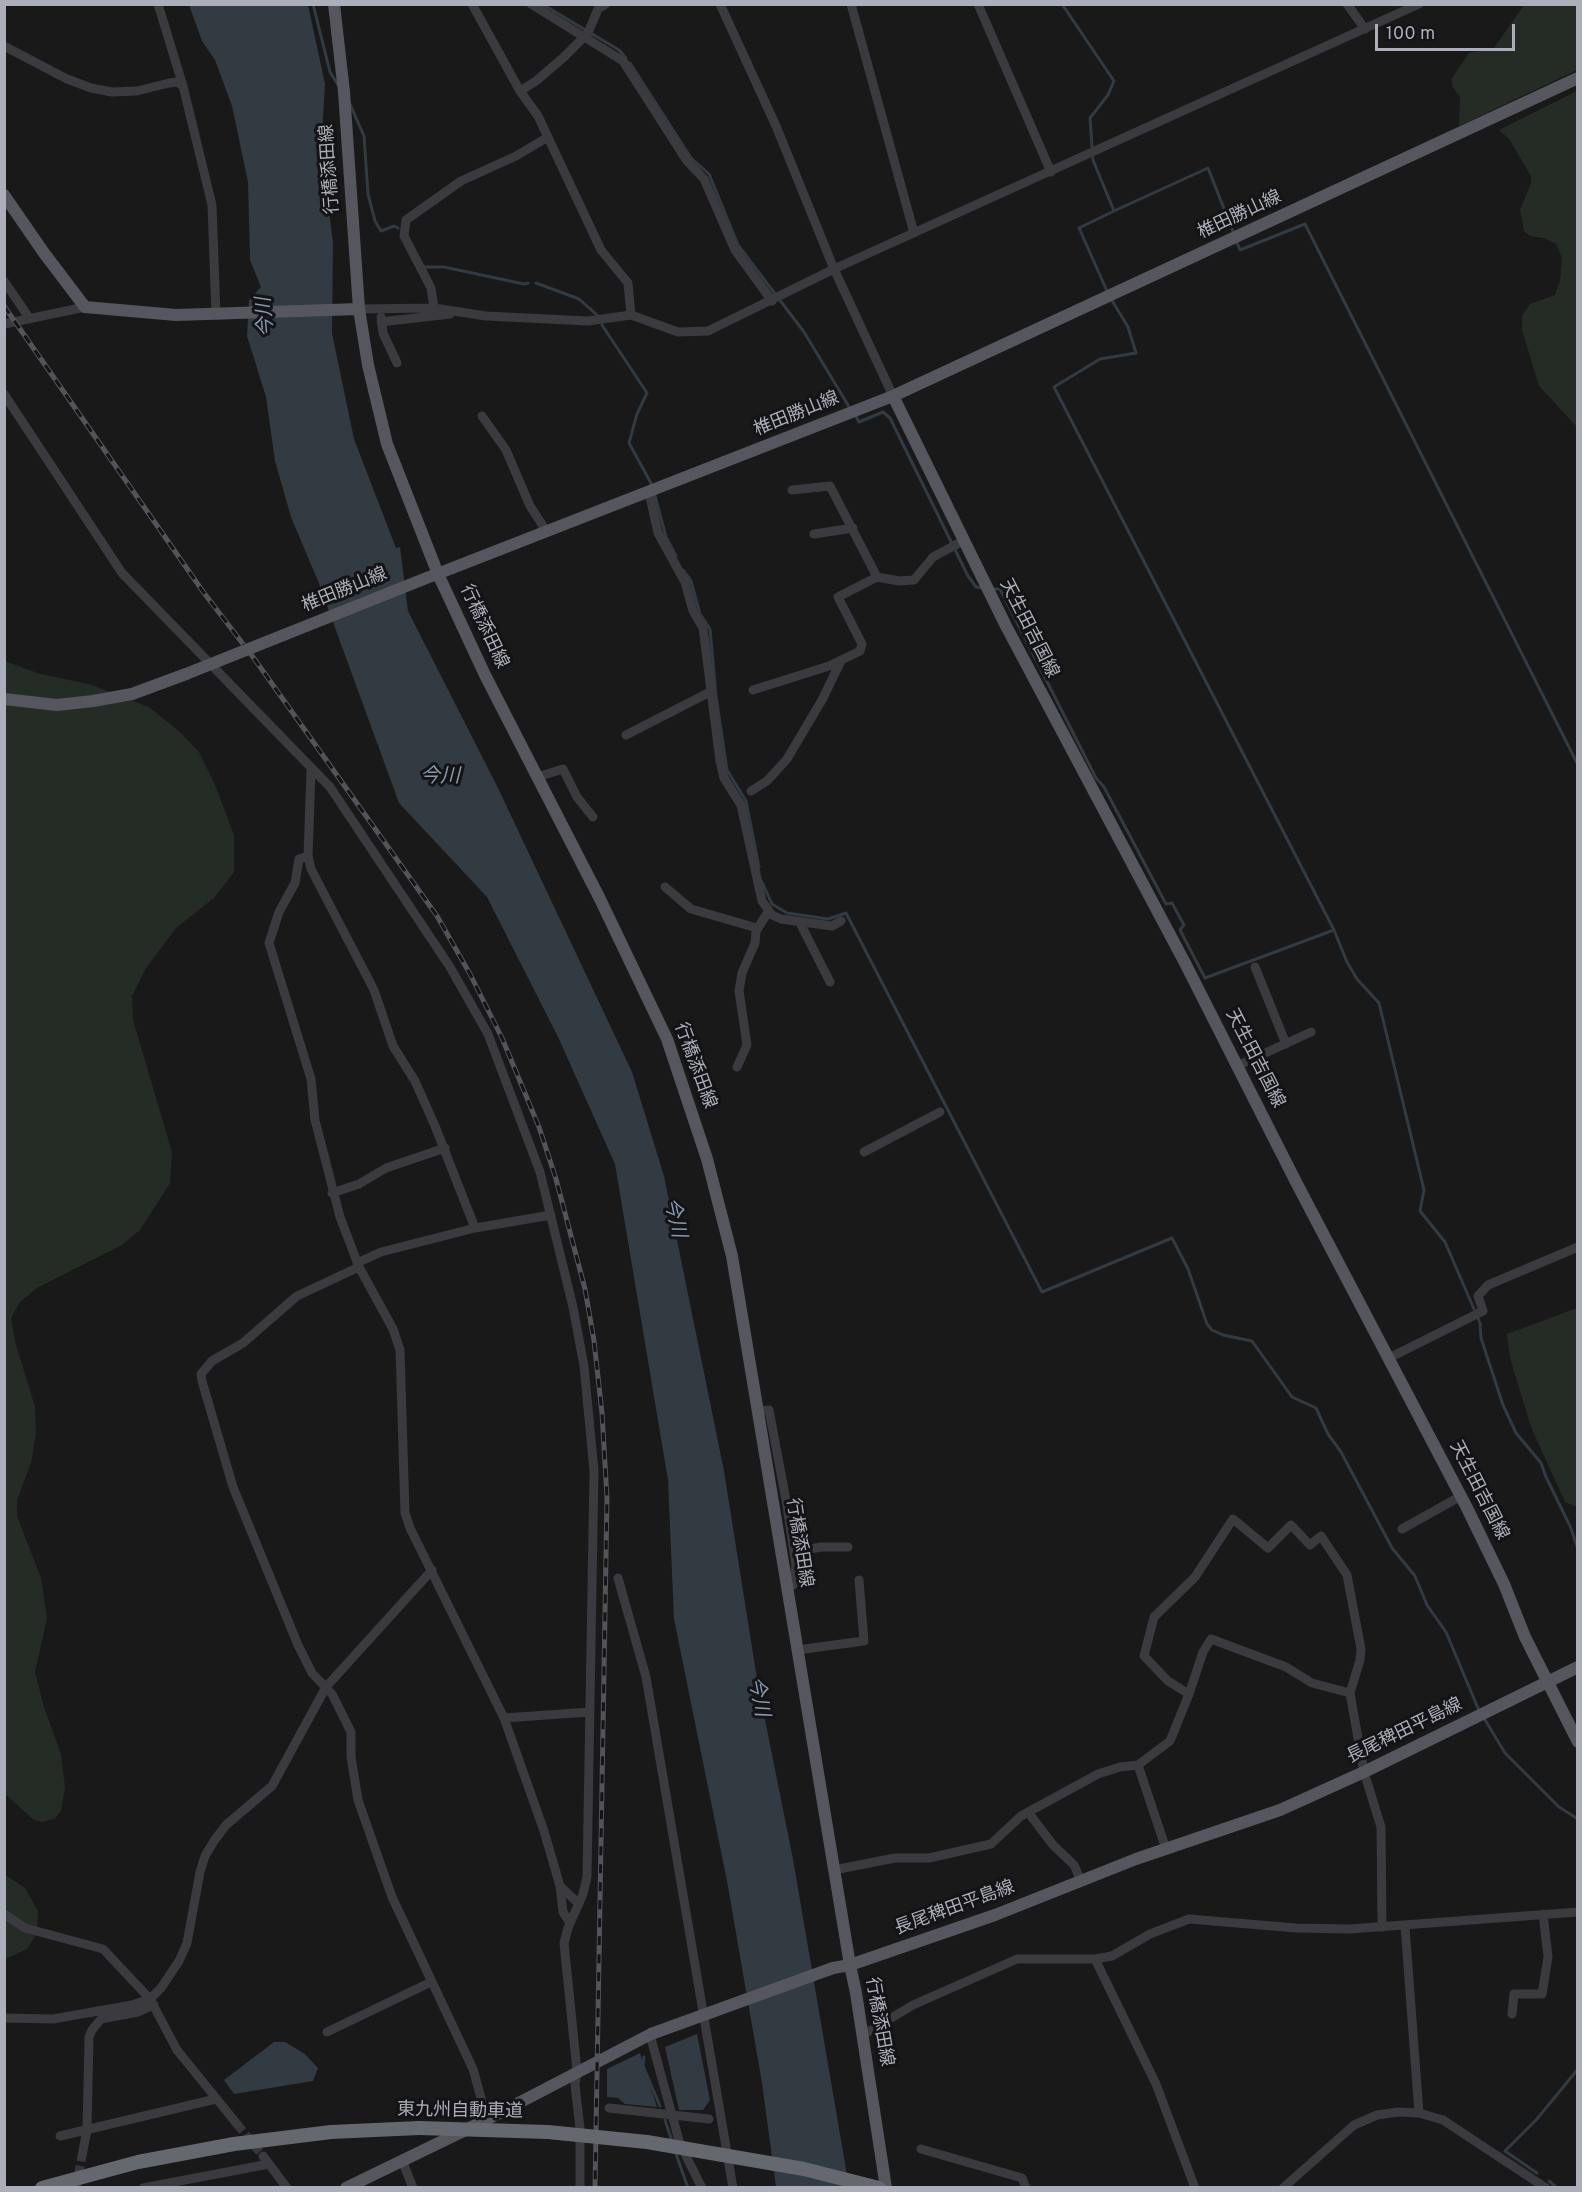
<!DOCTYPE html>
<meta charset="utf-8">
<style>
body{margin:0}
#map{position:relative;width:1582px;height:2192px;overflow:hidden;background:#19191a;font-family:Overpass,sans-serif}
canvas{display:block}
.frame{position:absolute;inset:0;border:6px solid #acafb9;pointer-events:none}
.scale{position:absolute;left:1375px;top:24px;width:140px;height:27px;box-sizing:border-box;border:3px solid #acafb9;border-top:0;padding-left:8px;font-size:18px;line-height:21px;white-space:nowrap;color:#acafb9;-webkit-text-stroke:4px #141315;paint-order:stroke}
</style>
<div id="map">
<canvas width="1582" height="2192"></canvas>
<div class="frame"></div>
<div class="scale">100 m</div>
</div>
<script>
const g = document.querySelector('canvas').getContext('2d');
g.lineJoin = 'round';
function fill(path, color) { g.fillStyle = color; g.fill(path, 'evenodd'); }
const poly = rows => new Path2D(rows.map(r => 'M' + r).join(''));
function trace(path, color, width, dash) { g.strokeStyle = color; g.lineWidth = width; g.lineCap = dash ? 'butt' : 'round'; g.setLineDash(dash || []); g.stroke(path); }
function label(font, color, halo, rows, align = 'center') {
  g.font = font + ' Overpass,"Noto Sans JP",sans-serif'; g.lineWidth = 6; g.setLineDash([]); g.textBaseline = 'middle'; g.strokeStyle = halo; g.fillStyle = color; for (const [text, x, y, turn = 0] of rows) {
    g.save(); g.translate(x, y); g.rotate((+turn || 0) * Math.PI / 180); g.textAlign = isNaN(turn) ? turn : align; if (halo) g.strokeText(text, 0, 0); g.fillText(text, 0, 0); g.restore();
  }
}
fill(poly([
 [1524,5,1577,5,1577,70,1459,126,1460,97,1452,86,1452,78,1469,53,1494,48],
 [1577,91,1577,427,1539,386,1522,330,1522,316,1530,304,1555,295,1560,281,1562,258,1556,244,1544,238,1530,236,1524,231,1520,210,1531,183,1531,176,1509,139,1499,130],
 [5,661,40,674,89,684,149,707,181,733,199,752,216,787,234,835,234,872,214,898,176,928,146,968,132,996,133,1020,172,1152,170,1183,140,1230,122,1245,37,1288,20,1302,11,1318,16,1345,35,1407,36,1434,31,1463,17,1500,17,1516,41,1578,47,1618,35,1672,44,1707,61,1754,65,1788,61,1811,55,1818,43,1822,34,1820,5,1794],
 [1577,1308,1578,1308,1577,1507,1565,1502,1531,1427,1510,1358,1507,1334],
 [4,1874,25,1888,38,1911,37,1933,27,1949,5,1959]
]), '#252c26');
fill(poly([
 [189,5,308,5,325,84,321,148,333,243,332,333,354,439,396,548,400,547,408,611,498,788,632,1072,664,1176,724,1471,758,1685,793,1859,849,2187,776,2187,762,2083,727,1881,674,1619,668,1480,615,1164,558,1037,487,897,399,803,318,581,291,517,275,461,266,397,247,336,249,300,261,287,250,260,248,182,232,106,215,60,202,41],
 [697,2034,710,2100,703,2110,679,2110,665,2047],
 [274,2042,285,2042,305,2054,318,2068,313,2081,234,2094,224,2080],
 [640,2053,657,2107,625,2104,618,2098,607,2097,607,2069]
]), '#323a42');
trace(poly([
 [313,4,330,72,338,85],
 [542,4,619,50,626,58],
 [1062,4,1114,81,1108,95,1090,118,1093,160,1114,211,1208,168,1234,234],
 [630,63,691,158,709,174,738,245,804,332,851,410],
 [350,104,364,136,368,194,375,221,381,231,394,226,398,228],
 [1236,240,1240,250,1305,224,1578,765],
 [424,267,444,267,524,284,528,283],
 [536,283,579,299,597,315],
 [1107,291,1079,228,1114,211],
 [1110,297,1128,327,1136,353,1100,359,1054,387,1334,930,1347,962,1357,979,1379,1003,1424,1190,1420,1211,1445,1242,1480,1323,1481,1338,1503,1405,1516,1433,1541,1463,1546,1477,1570,1526,1578,1549],
 [602,325,647,393,637,414,629,443,652,485],
 [855,415,859,422,883,412,890,418,968,576,976,587,983,588],
 [654,492,666,537,676,556],
 [683,570,691,581,700,614,710,629,716,696,727,770,746,801,759,867],
 [992,589,1000,589,1096,778,1104,787,1166,904,1172,903,1184,925,1180,930,1205,978,1334,930],
 [762,882,772,904,787,913,828,919,846,913,1042,1292,1172,1238,1188,1269,1207,1324,1212,1330,1223,1335,1252,1341,1292,1397,1316,1408,1328,1434,1341,1452,1392,1548,1415,1576,1427,1605,1446,1632,1480,1713],
 [1484,1718,1505,1753,1559,1807,1578,1819],
 [644,2057,643,2066,660,2106],
 [665,2120,672,2141],
 [675,2151,688,2188],
 [1537,2173,1505,2151,1537,2119,1578,2069],
 [1549,2181,1557,2188]
]), '#323a42', 3);
trace(poly([
 [237,2124,263,2156],
 [76,2188,82,2156]
]), '#36373a', 9, [9, 4.5]);
trace(poly([
 [158,4,183,86,212,205,216,315],
 [472,4,520,91,538,116,601,250,628,283,631,315],
 [531,4,623,61,687,161,704,179,735,250,772,301],
 [720,4,776,126,834,269,893,396],
 [851,4,914,233],
 [978,4,1051,172],
 [1347,4,1365,29],
 [4,46,67,79,91,88,112,92,137,91,169,83,177,82,183,86],
 [520,91,536,81,564,57,588,33,598,9,606,4],
 [4,281,30,319],
 [434,308,431,288,404,236,406,220,461,181,516,156,548,137],
 [359,309,434,308,486,316,588,321,631,315,678,332,708,331,834,269,1419,4],
 [381,317,383,333,397,363],
 [381,322,450,314],
 [4,324,85,307],
 [4,394,122,573,330,787,450,967,488,1034,540,1172,573,1307,584,1366,594,1471,587,1877,583,1894,568,1928,564,1943,577,2071,575,2085,580,2128,580,2188],
 [482,416,506,450,530,506,547,532],
 [792,490,830,486,877,577],
 [649,492,658,533,685,582,693,611,703,628,720,761,724,778,741,805,762,901,772,915,781,919,832,926,841,921],
 [814,534,853,528],
 [753,690,829,666,860,651,862,644,838,597,877,577,899,581,914,580,933,557,963,541],
 [626,735,710,692],
 [311,771,308,856,311,869,374,990,393,1046,415,1081,435,1126,475,1228],
 [537,777,563,769,577,797,593,817],
 [751,791,767,781,787,759,822,700,841,661],
 [308,856,299,859,295,883,279,912,269,943,311,1079,315,1120,340,1217,359,1267,393,1329,400,1350,405,1513,410,1528,504,1718,544,1831,560,1886,563,1912,570,1923],
 [665,887,691,909,757,928],
 [800,923,830,982],
 [1255,967,1286,1044],
 [1237,1066,1311,1032],
 [737,1067,747,1045,739,991,742,973,755,943,756,931,768,912],
 [864,1152,940,1112],
 [332,1193,359,1184,386,1168,445,1148],
 [357,1263,381,1252,475,1228,551,1215],
 [359,1267,297,1296,243,1343,212,1361,201,1374,202,1381,233,1487,298,1645,312,1673,332,1694,351,1732,351,1757,358,1800,392,1897,473,2069,481,2098,484,2121],
 [1389,1358,1483,1311,1478,1296,1488,1285,1578,1247],
 [758,1411,769,1410,786,1500,796,1565,793,1585,787,1586],
 [1402,1529,1461,1496],
 [794,1552,821,1547,848,1547],
 [618,1578,646,1677,733,2188],
 [797,1650,864,1641,859,1580],
 [1189,1694,1203,1652,1211,1639,1286,1667,1312,1683,1350,1693],
 [504,1718,590,1712],
 [1028,1812,1053,1845,1074,1865,1081,1881],
 [1166,1849,1138,1765,1170,1741,1189,1694,1168,1681,1144,1656,1154,1617,1195,1577,1233,1519,1268,1548,1291,1525,1310,1545,1321,1536,1347,1575,1361,1649,1360,1660,1350,1693,1364,1772,1381,1827,1382,1927],
 [834,1870,895,1858,929,1858,991,1844,1021,1816,1098,1774,1120,1767,1138,1765],
 [560,1886,579,1904],
 [4,1914,25,1928,103,1949,150,1999,177,2050,237,2124],
 [1405,1926,1419,2113],
 [1095,1959,1156,2084,1195,2188],
 [1512,2014,1514,1994,1542,1994,1548,1957,1543,1914],
 [4,2018,53,2019,132,2005,150,1999,161,1988,179,1961,187,1943,200,1872,205,1856,214,1841,226,1825,272,1786,326,1687,432,1570],
 [327,2032,431,1982],
 [650,2035,680,2144,702,2188],
 [863,2035,913,2005,1017,1959,1095,1959,1112,1956,1150,1934,1189,1919,1296,1928,1350,1929,1578,1912],
 [609,2108,709,2119],
 [60,2136,216,2099],
 [921,2149,1022,2178,1026,2188],
 [82,2156,87,2130,89,2037,92,2030,101,2019,138,2012,154,2005],
 [263,2156,287,2188],
 [402,2160,413,2188],
 [143,2188,269,2164],
 [1283,2188,1354,2125,1377,2115,1398,2112,1419,2113,1443,2120,1546,2188]
]), '#3a3a3f', 9);
trace(poly([
 [334,4,344,92,359,309,368,365,387,444,438,574,485,675,600,899,667,1039,707,1159,732,1256,850,1965,856,1993,886,2188],
 [4,195,44,253,85,307,176,315,359,309],
 [893,396,1006,626,1185,963,1296,1182,1466,1506,1504,1584,1525,1637,1578,1742],
 [432,576,893,396,1578,78],
 [4,699,57,705,93,701,132,694,186,674],
 [346,2188,484,2121,651,2034,833,1968,850,1965,995,1915,1136,1859,1280,1810,1364,1772,1578,1667]
]), '#56575e', 12);
trace(poly([
 [42,2188,138,2162,234,2144,331,2132,419,2128]
]), '#666870', 14);
const rail = poly([
 [4,306,204,593,253,657,437,916,470,974,502,1038,539,1127,556,1179,585,1289,594,1341,602,1413,607,1498,595,2188]
]);
trace(rail, '#53545a', 5);
trace(rail, '#141315', 3, [9]);
trace(poly([
 [186,674,429,577]
]), '#56575e', 12);
trace(poly([
 [419,2128,548,2132,647,2142,804,2169,879,2188]
]), '#666870', 14);
label('18px', '#acafb9', '#141315', [
 ["行橋添田線",331,169,-94],
 ["椎田勝山線",1240,216,-25],
 ["椎田勝山線",797,415,-22],
 ["椎田勝山線",345,591,-22],
 ["行橋添田線",483,627,65],
 ["天生田吉国線",1028,629,63],
 ["天生田吉国線",1254,1059,63],
 ["行橋添田線",694,1066,70],
 ["天生田吉国線",1478,1491,63],
 ["行橋添田線",798,1543,81],
 ["長尾稗田平島線",1405,1732,-26],
 ["長尾稗田平島線",955,1909,-20],
 ["行橋添田線",878,2022,80],
 ["東九州自動車道",460,2112,1]
]);
label('italic 20px', '#869ab1', '#141315', [
 ["今川",267,317,-95],
 ["今川",440,778],
 ["今川",673,1218,77],
 ["今川",757,1697,79]
]);
</script>
